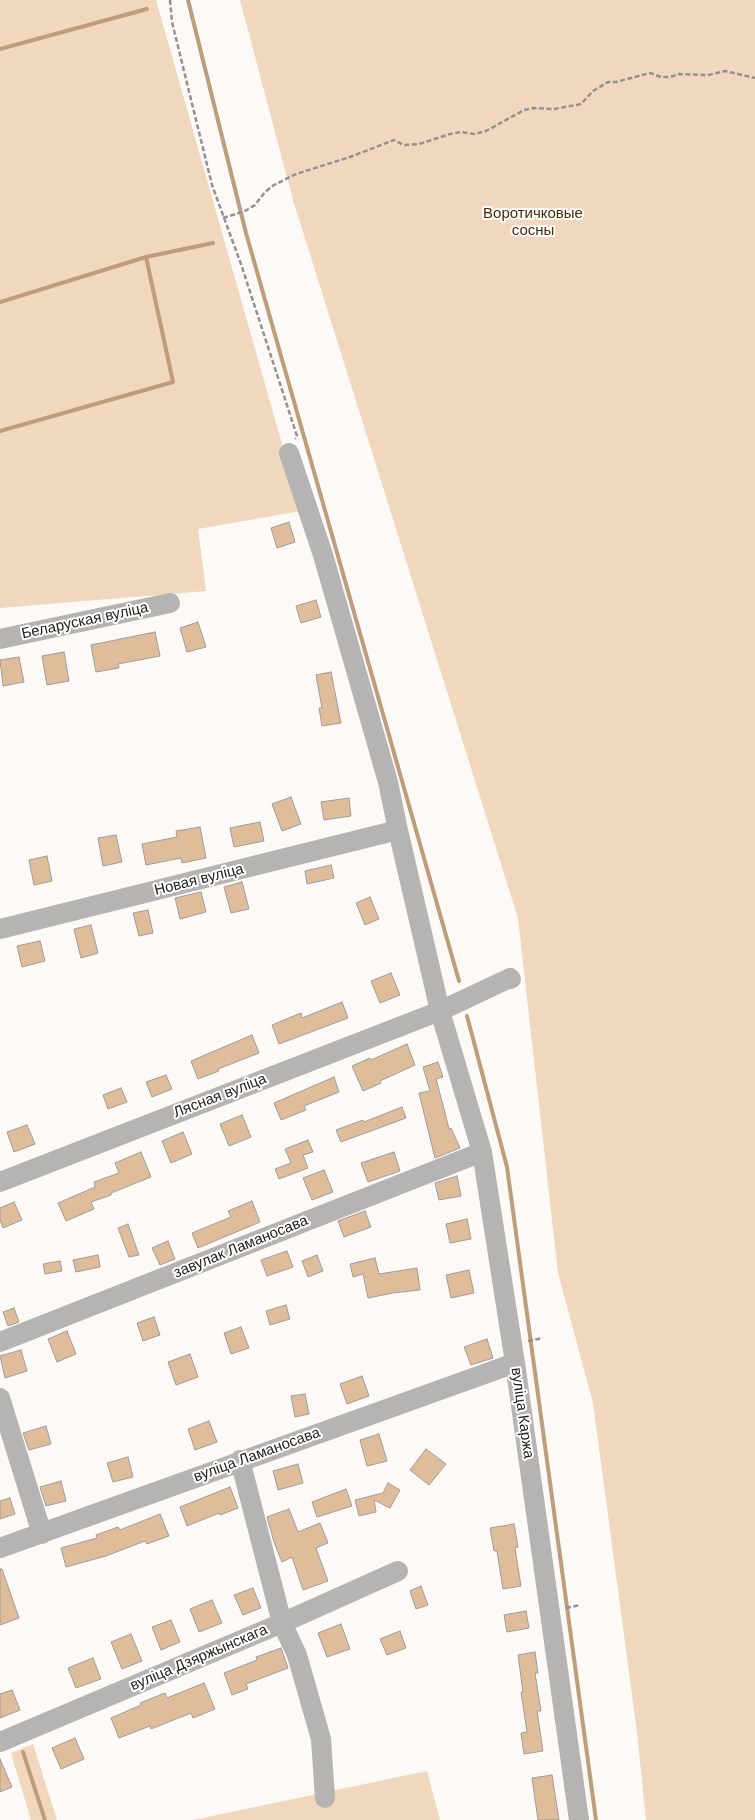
<!DOCTYPE html>
<meta charset="utf-8">
<style>
body{margin:0}
canvas{display:block;background:#fcf9f7}
</style>
<canvas width="755" height="1820"></canvas>
<script>
const g = document.querySelector('canvas').getContext('2d');
g.lineJoin = 'round';
function fill(path, color) { g.fillStyle = color; g.fill(path, 'evenodd'); }
const poly = rows => new Path2D(rows.map(r => 'M' + r).join(''));
function trace(path, color, width, dash) { g.strokeStyle = color; g.lineWidth = width; g.lineCap = dash ? 'butt' : 'round'; g.setLineDash(dash || []); g.stroke(path); }
function label(font, color, halo, rows, align = 'center') {
  g.font = font + ' Helvetica,sans-serif'; g.lineWidth = 4; g.setLineDash([]); g.textBaseline = 'middle'; g.strokeStyle = halo; g.fillStyle = color; for (const [text, x, y, turn = 0] of rows) {
    g.save(); g.translate(x, y); g.rotate((+turn || 0) * Math.PI / 180); g.textAlign = isNaN(turn) ? turn : align; if (halo) g.strokeText(text, 0, 0); g.fillText(text, 0, 0); g.restore();
  }
}
fill(poly([
 [0,0,156,0,301,511,198,529,206,591,0,608],
 [240,0,755,0,755,1820,646,1820,637,1732,593,1403,558,1273,518,918,293,200],
 [33,1744,57,1820,31,1820,11,1753],
 [427,1771,440,1820,193,1820]
]), '#f1d7bd');
trace(poly([
 [188,0,246,233,459,981],
 [0,49,147,9],
 [0,302,146,257,213,243],
 [0,431,173,382,146,257],
 [467,1016,507,1167,596,1820],
 [23,1752,45,1820]
]), '#be9d7b', 4);
const building = poly([
 [289,522,295,542,277,548,271,528,289,522],
 [316,600,321,617,301,623,296,606,316,600],
 [198,622,206,647,187,652,180,628,198,622],
 [155,632,160,656,118,664,119,668,96,672,91,645,155,632],
 [64,652,69,681,47,685,42,656,64,652],
 [19,657,24,682,3,686,0,660,19,657],
 [331,672,341,723,322,726,319,708,322,708,316,675,331,672],
 [291,797,301,824,282,831,272,804,291,797],
 [349,798,351,816,324,820,321,802,349,798],
 [260,822,264,841,234,847,230,828,260,822],
 [200,827,206,858,182,863,181,858,146,865,142,844,177,837,176,831,200,827],
 [116,835,122,862,103,866,98,838,116,835],
 [47,856,52,881,34,885,29,860,47,856],
 [331,865,334,878,307,884,305,871,331,865],
 [242,882,249,909,231,913,224,887,242,882],
 [201,892,206,912,180,919,175,898,201,892],
 [370,897,379,919,365,925,356,903,370,897],
 [148,910,153,933,139,936,133,913,148,910],
 [91,925,98,953,81,958,74,929,91,925],
 [40,941,45,961,22,967,17,946,40,941],
 [391,973,400,995,380,1003,371,981,391,973],
 [342,1002,348,1018,279,1044,272,1025,301,1013,302,1018,342,1002],
 [252,1035,259,1053,218,1069,219,1071,198,1079,191,1061,252,1035],
 [407,1044,415,1065,380,1081,381,1083,363,1091,352,1066,370,1058,371,1060,407,1044],
 [438,1062,443,1077,436,1079,443,1105,449,1129,451,1128,460,1148,435,1158,419,1093,430,1091,423,1067,438,1062],
 [166,1075,172,1089,152,1097,146,1082,166,1075],
 [334,1077,339,1092,304,1106,306,1110,281,1120,274,1103,334,1077],
 [121,1088,127,1102,108,1109,103,1095,121,1088],
 [402,1107,406,1118,341,1142,336,1130,363,1120,364,1122,402,1107],
 [242,1115,251,1137,229,1146,220,1124,242,1115],
 [27,1125,35,1144,14,1152,7,1132,27,1125],
 [183,1132,192,1154,171,1163,162,1141,183,1132],
 [308,1140,313,1152,303,1155,308,1168,279,1179,275,1169,291,1163,285,1149,308,1140],
 [141,1152,151,1177,111,1193,111,1195,91,1202,94,1209,66,1221,58,1203,95,1187,94,1182,119,1173,115,1163,141,1152],
 [394,1152,400,1171,368,1182,361,1163,394,1152],
 [324,1170,333,1192,312,1200,303,1178,324,1170],
 [457,1176,461,1196,439,1200,435,1183,457,1176],
 [252,1201,260,1222,198,1248,192,1233,231,1217,228,1211,252,1201],
 [14,1202,22,1220,3,1228,0,1220,0,1208,14,1202],
 [365,1211,371,1227,344,1237,338,1221,365,1211],
 [467,1219,471,1239,450,1243,446,1224,467,1219],
 [128,1224,139,1255,129,1257,118,1228,128,1224],
 [168,1241,175,1259,160,1265,152,1248,168,1241],
 [287,1251,293,1267,267,1276,261,1260,287,1251],
 [98,1255,100,1267,76,1272,73,1260,98,1255],
 [317,1255,323,1271,308,1277,302,1261,317,1255],
 [375,1258,379,1274,417,1268,420,1290,393,1293,368,1298,363,1274,353,1277,350,1264,375,1258],
 [60,1261,62,1271,45,1274,43,1264,60,1261],
 [469,1270,474,1293,451,1298,446,1275,469,1270],
 [286,1305,290,1319,270,1325,266,1311,286,1305],
 [14,1308,19,1322,8,1326,3,1312,14,1308],
 [154,1317,160,1335,143,1341,137,1323,154,1317],
 [241,1327,249,1348,231,1354,224,1333,241,1327],
 [67,1331,76,1354,57,1362,48,1339,67,1331],
 [487,1339,493,1358,471,1365,464,1347,487,1339],
 [21,1350,27,1371,5,1378,0,1356,21,1350],
 [190,1354,198,1377,176,1385,168,1362,190,1354],
 [362,1376,369,1396,347,1404,340,1384,362,1376],
 [305,1394,309,1414,295,1417,291,1396,305,1394],
 [209,1421,217,1442,195,1450,188,1429,209,1421],
 [46,1426,51,1444,29,1450,23,1433,46,1426],
 [379,1434,387,1461,367,1466,360,1440,379,1434],
 [426,1449,446,1464,429,1485,410,1470,426,1449],
 [128,1457,133,1477,113,1482,107,1463,128,1457],
 [298,1464,303,1483,278,1490,273,1471,298,1464],
 [61,1481,66,1501,46,1506,40,1487,61,1481],
 [388,1483,400,1490,390,1508,374,1500,376,1512,359,1516,355,1500,383,1493,388,1483],
 [230,1487,238,1508,220,1515,219,1513,187,1526,180,1507,230,1487],
 [346,1489,352,1506,317,1517,312,1502,346,1489],
 [10,1498,15,1514,0,1519,0,1501,10,1498],
 [289,1509,298,1532,320,1523,328,1543,316,1548,328,1581,303,1590,292,1557,282,1562,274,1542,267,1517,289,1509],
 [160,1514,169,1536,147,1544,145,1541,106,1556,66,1567,61,1548,97,1538,96,1535,118,1527,120,1530,160,1514],
 [514,1524,518,1547,515,1548,521,1586,503,1589,497,1551,494,1551,490,1528,514,1524],
 [0,1569,2,1569,19,1618,0,1625,0,1569],
 [421,1586,428,1605,416,1609,410,1591,421,1586],
 [253,1588,261,1608,243,1615,234,1595,253,1588],
 [212,1600,222,1623,199,1632,190,1609,212,1600],
 [526,1611,529,1628,507,1632,504,1615,526,1611],
 [171,1620,180,1642,161,1650,152,1627,171,1620],
 [341,1624,350,1649,327,1657,318,1633,341,1624],
 [400,1631,406,1648,387,1655,380,1639,400,1631],
 [131,1634,142,1661,122,1669,111,1642,131,1634],
 [281,1648,288,1668,246,1684,248,1689,232,1695,224,1673,257,1660,256,1657,281,1648],
 [535,1652,538,1673,535,1673,541,1711,537,1711,543,1751,524,1754,521,1733,527,1732,521,1692,523,1692,518,1655,535,1652],
 [93,1658,101,1679,76,1688,68,1668,93,1658],
 [204,1683,215,1709,193,1718,191,1713,151,1729,150,1726,119,1738,111,1718,141,1705,140,1703,165,1693,167,1698,204,1683],
 [12,1690,20,1710,0,1718,0,1694,12,1690],
 [75,1738,84,1759,61,1769,52,1748,75,1738],
 [0,1759,12,1787,0,1792,0,1759],
 [552,1775,559,1820,538,1820,532,1778,552,1775]
]);
fill(building, '#dfbd9a');
trace(building, '#9f9c9a', 1);
trace(poly([
 [170,0,172,22,212,185,241,264,297,436,295,439],
 [223,218,245,211,255,205,265,192,274,185,296,174,350,157,394,140,404,145,419,144,450,134,461,132,474,134,486,131,524,110,533,108,554,109,581,104,593,91,608,82,616,82,650,73,661,77,670,77,679,74,708,75,725,71,755,78],
 [528,1341,543,1338],
 [566,1608,580,1605]
]), '#949291', 2.5, [5, 2.5]);
trace(poly([
 [289,453,323,555,388,782,398,830],
 [0,639,170,603],
 [0,929,398,830,440,1011,482,1152,515,1363,579,1820],
 [0,1182,440,1011,510,978,511,979],
 [0,1342,482,1152],
 [0,1398,42,1534],
 [240,1460,282,1623,297,1655,321,1739,325,1798],
 [0,1548,515,1363],
 [0,1742,282,1623,398,1571]
]), '#b5b4b2', 20);
label('15px', '#4b2a00', '#fff', [
 ["Воротичковые",533,214],
 ["сосны",533,231]
]);
label('15px', '#232221', '#fff', [
 ["Беларуская вуліца",85,621,-12],
 ["Новая вуліца",199,880,-14],
 ["Лясная вуліца",220,1096,-21],
 ["завулак Ламаносава",241,1247,-22],
 ["вуліца Каржа",522,1413,82],
 ["вуліца Ламаносава",257,1455,-20],
 ["вуліца Дзяржынскага",199,1658,-23]
]);
</script>
